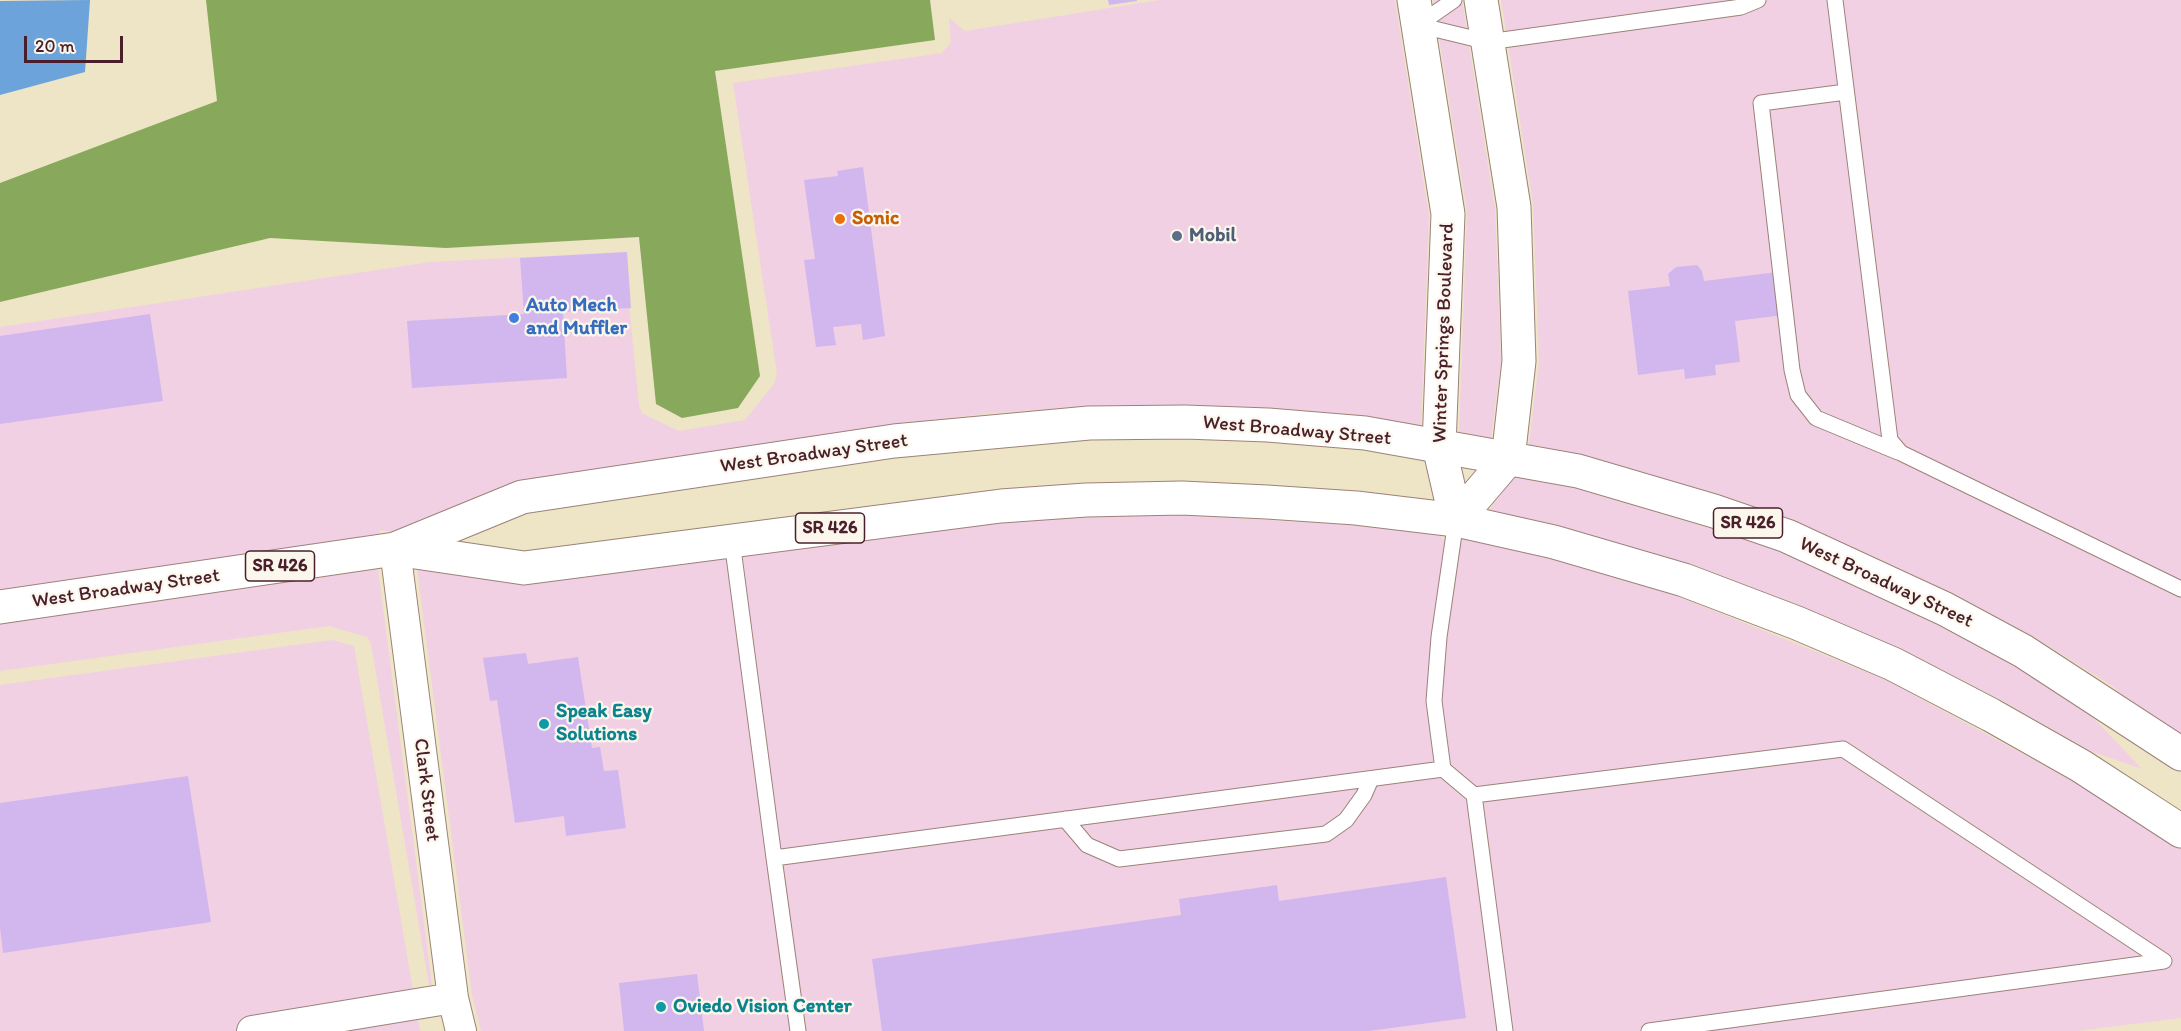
<!DOCTYPE html>
<style>
body{margin:0}
#map{position:relative;width:2181px;height:1031px;overflow:hidden;background:#eee4c6;font-family:Itim,sans-serif}
canvas{display:block}
.scale{position:absolute;left:24px;top:36px;width:99px;height:27px;box-sizing:border-box;border:3px solid #4a1f2b;border-top:0;padding-left:8px;font-size:18px;line-height:21px;white-space:nowrap;color:#4a1f2b;-webkit-text-stroke:4px #fbf7ec;paint-order:stroke}
</style>
<div id="map">
<canvas width="2181" height="1031"></canvas>
<div class="scale">20 m</div>
</div>
<script>
const g = document.querySelector('canvas').getContext('2d');
g.lineJoin = 'round';
function fill(path, color) { g.fillStyle = color; g.fill(path, 'evenodd'); }
const poly = rows => new Path2D(rows.map(r => 'M' + r).join(''));
function trace(path, color, width, dash) { g.strokeStyle = color; g.lineWidth = width; g.lineCap = dash ? 'butt' : 'round'; g.setLineDash(dash || []); g.stroke(path); }
function label(font, color, halo, rows, align = 'center') {
  g.font = font + ' Itim,sans-serif'; g.lineWidth = 4.5; g.setLineDash([]); g.textBaseline = 'middle'; g.strokeStyle = halo; g.fillStyle = color; for (const [text, x, y, turn = 0] of rows) {
    g.save(); g.translate(x, y); g.rotate((+turn || 0) * Math.PI / 180); g.textAlign = isNaN(turn) ? turn : align; if (halo) g.strokeText(text, 0, 0); g.fillText(text, 0, 0); g.restore();
  }
}
fill(poly([
 [1160,0,1395,0,1429,216,1421,426,1367,416,1288,409,1186,405,1088,406,983,414,892,425,519,481,393,532,380,530,379,534,374,535,0,590,0,327,430,262,624,252,639,406,643,414,679,431,745,420,774,384,777,374,733,83,942,53,951,42,949,18,965,31],
 [1433,0,1462,0,1495,209,1501,361,1491,438,1459,432,1467,212],
 [1501,0,2181,0,2181,758,2114,687,2034,637,1954,594,1794,520,1720,495,1583,455,1529,445,1539,360,1533,204],
 [1515,477,1571,487,1706,527,1779,551,1935,624,2012,665,2089,713,2142,769,2090,751,2001,700,1903,650,1806,608,1691,564,1559,526,1489,510],
 [1181,515,1351,525,1441,535,1442,540,1452,538,1460,543,1464,539,1549,558,1677,596,1884,679,2071,780,2181,820,2181,1018,2077,1031,481,1031,472,995,417,569,527,584,1002,523,1086,516],
 [378,569,432,985,429,985,371,644,367,637,329,626,0,671,0,624],
 [332,640,354,646,420,1031,0,1031,0,685]
]), '#f1d0e4');
fill(poly([
 [206,0,930,0,935,40,715,71,760,376,738,408,682,418,656,404,639,237,446,248,270,238,0,302,0,183,217,101]
]), '#88a95c');
fill(poly([
 [90,0,85,72,0,95,0,1]
]), '#6ba3da');
fill(poly([
 [1108,0,1137,0,1137,1,1109,5],
 [863,167,885,336,863,340,861,324,833,327,836,345,816,347,804,260,815,259,804,180,838,176,837,171],
 [627,252,631,308,563,312,567,378,412,388,407,321,524,314,520,258],
 [1697,265,1702,271,1704,281,1778,272,1784,315,1735,321,1740,362,1715,365,1716,375,1685,379,1684,369,1638,375,1628,291,1670,286,1668,274,1676,267],
 [150,314,163,401,0,424,0,336],
 [526,653,528,664,578,657,592,748,600,747,604,771,618,770,626,828,566,836,564,816,515,823,497,700,490,701,483,658],
 [188,776,211,922,3,953,0,928,0,803],
 [1446,877,1466,1018,1369,1031,882,1031,872,959,1181,915,1179,899,1277,885,1279,901],
 [697,974,704,1031,624,1031,619,983]
]), '#d2b6ee');
const lane = poly([
 [1835,0,1890,440,1901,453,2181,589],
 [1418,25,1488,42,1741,7,1758,0],
 [1418,25,1454,0],
 [1846,92,1761,103,1792,370,1798,395,1816,418,1898,452],
 [732,541,774,858,1443,769,1434,701,1439,637,1456,520],
 [1443,769,1474,795,1505,1031],
 [1474,795,1843,749,2164,961,1649,1031],
 [1065,819,1087,845,1119,859,1326,834,1346,820,1364,795,1371,779],
 [774,858,798,1031]
]);
const street = poly([
 [395,549,453,998,461,1031],
 [252,1031,453,998]
]);
const secondary = poly([
 [1414,0,1448,214,1439,446,1456,520],
 [1456,520,1508,459,1519,361,1514,207,1481,0]
]);
const primary = poly([
 [395,549,524,568,1001,506,1086,500,1182,498,1267,502,1356,508,1456,520,1554,542,1684,580,1797,623,1893,664,1991,715,2081,766,2181,831],
 [0,607,395,549,522,497,894,441,1089,423,1185,422,1268,425,1365,433,1578,471,1714,511,1787,536,1945,609,2023,651,2181,754]
]);
trace(lane, '#9c8278', 17);
trace(street, '#9c8278', 32);
trace(secondary, '#9c8278', 35);
trace(primary, '#9c8278', 35);
trace(lane, '#fff', 15);
trace(street, '#fff', 30);
trace(secondary, '#fff', 33);
trace(primary, '#fff', 33);
for (const [x, y, r, color] of [
 [840,219,6,"#e8710a"],
 [1177,236,6,"#5c6f8a"],
 [514,318,6,"#3f7fe0"],
 [544,724,6,"#0f9aa8"],
 [661,1007,6,"#0f9aa8"]
]) { const dot = new Path2D(); dot.arc(x, y, r, 0, 2 * Math.PI); g.fillStyle = color; g.fill(dot); trace(dot, '#fbf7ec', 2); }
for (const [x, y, w] of [
 [1748,523,69],
 [830,528,69],
 [280,566,69]
]) { const box = new Path2D(); box.roundRect(x - w / 2, y - 15, w, 30, 4.5); g.fillStyle = '#fbf7ec'; g.fill(box); trace(box, '#4a1f2b', 1.5); }
label('bold 18px', '#4a1f2b', null, [
 ["SR 426",1748,523],
 ["SR 426",830,528],
 ["SR 426",280,566]
]);
label('bold 20px', '#c56008', '#fbf7ec', [
 ["Sonic",852,219]
], 'left');
label('bold 20px', '#4e5e75', '#fbf7ec', [
 ["Mobil",1189,236]
], 'left');
label('bold 20px', '#366cbe', '#fbf7ec', [
 ["Auto Mech",526,306],
 ["and Muffler",526,329]
], 'left');
label('20px', '#4a1f2b', '#fbf7ec', [
 ["Winter Springs Boulevard",1444,333,-88],
 ["West Broadway Street",1297,431,5],
 ["West Broadway Street",814,454,-8],
 ["West Broadway Street",1886,583,25],
 ["West Broadway Street",126,589,-8],
 ["Clark Street",426,790,83]
]);
label('bold 20px', '#0d838f', '#fbf7ec', [
 ["Speak Easy",556,712],
 ["Solutions",556,735],
 ["Oviedo Vision Center",673,1007]
], 'left');
</script>
